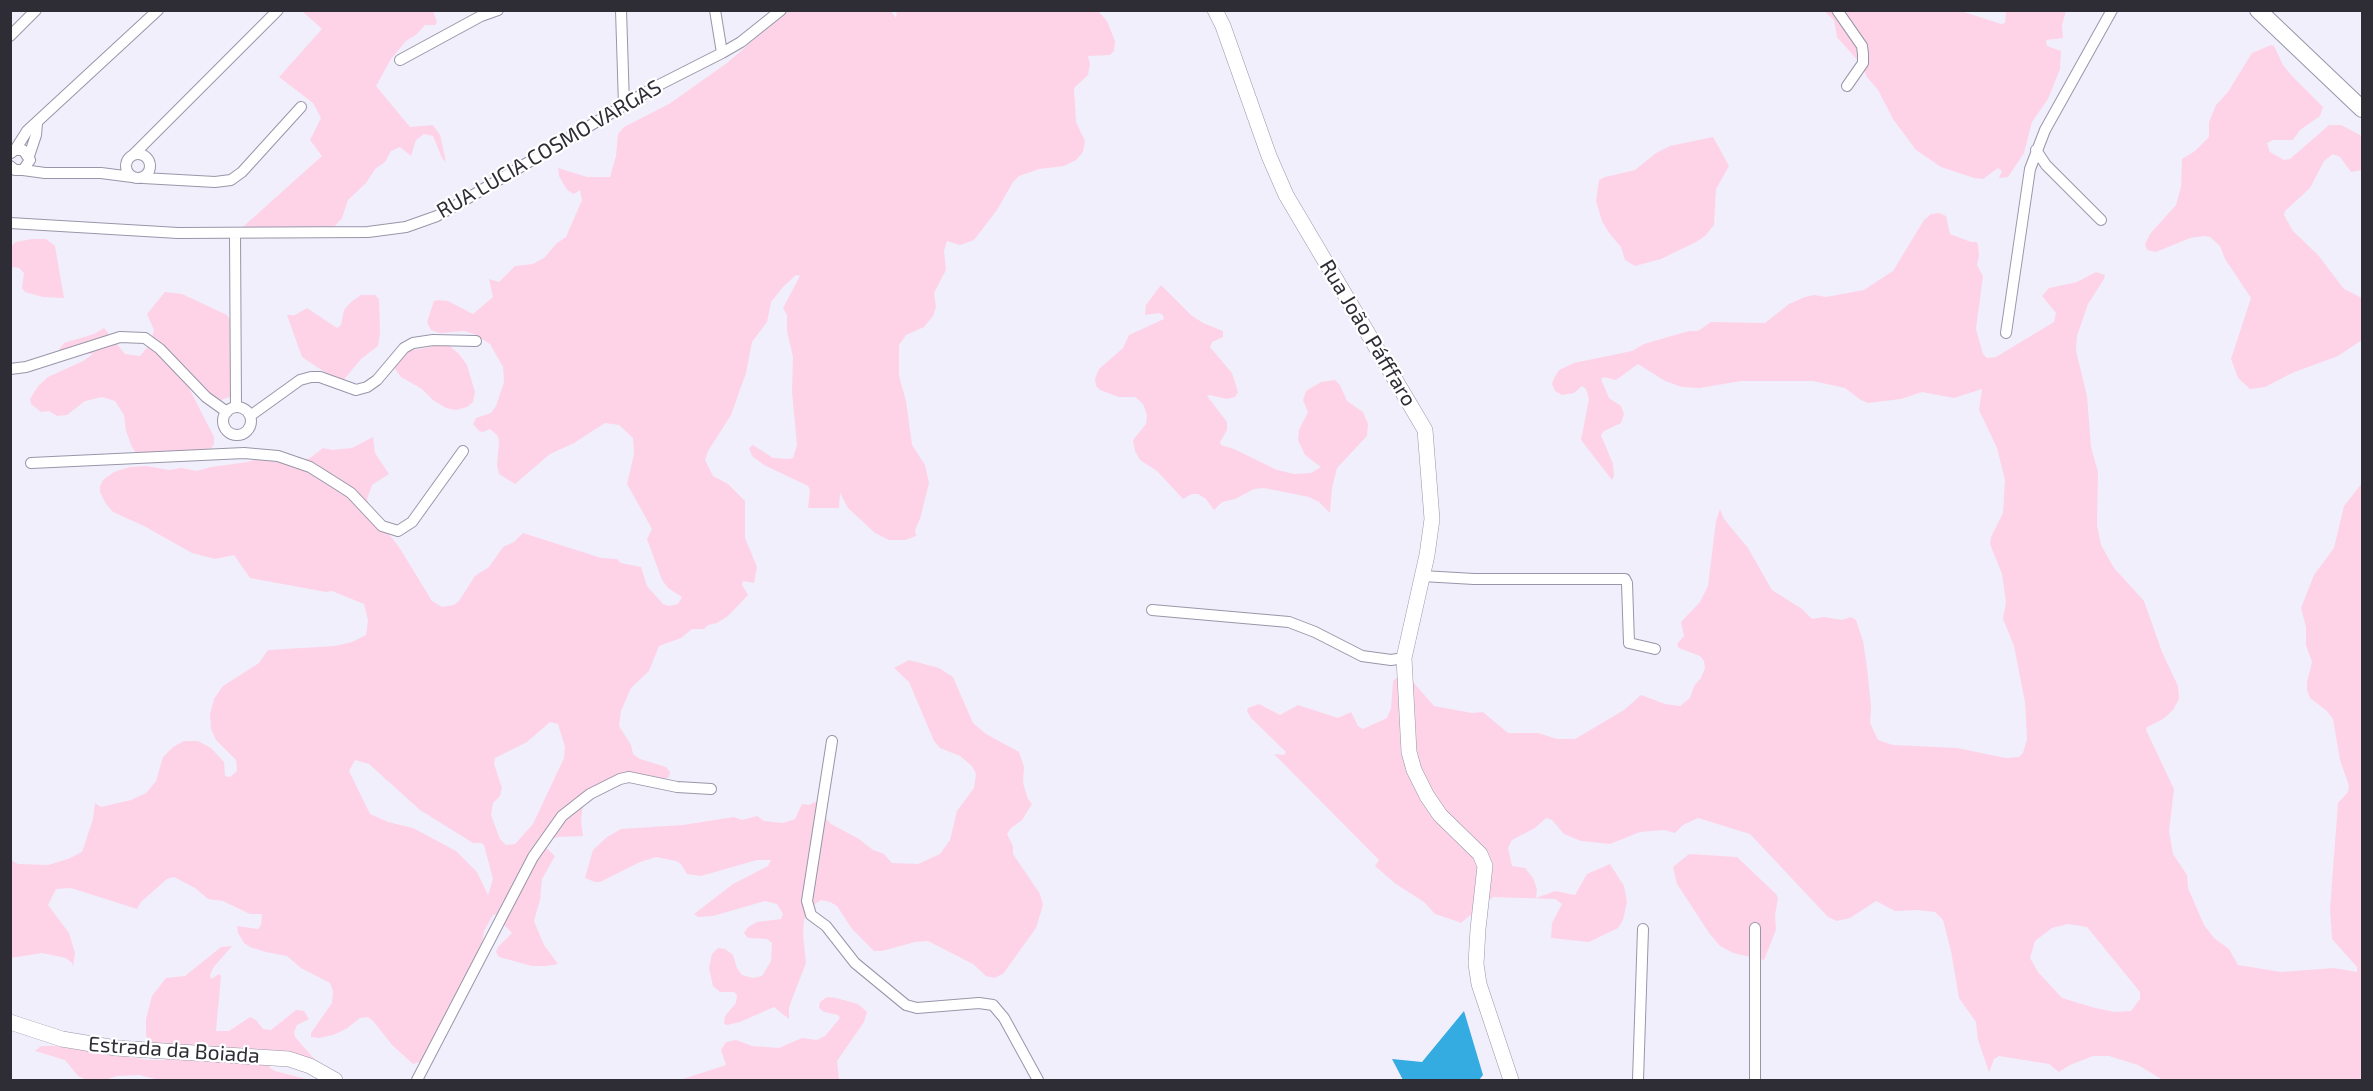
<!DOCTYPE html>
<meta charset="utf-8">
<style>
body{margin:0}
#map{position:relative;width:2373px;height:1091px;overflow:hidden;background:#f1effc;font-family:"Exo 2",sans-serif}
canvas{display:block}
.frame{position:absolute;inset:0;border:12px solid #2e2d35;pointer-events:none}
</style>
<div id="map">
<canvas width="2373" height="1091"></canvas>
<div class="frame"></div>
</div>
<script>
const g = document.querySelector('canvas').getContext('2d');
g.lineJoin = 'round';
function fill(path, color) { g.fillStyle = color; g.fill(path, 'evenodd'); }
const poly = rows => new Path2D(rows.map(r => 'M' + r).join(''));
function trace(path, color, width, dash) { g.strokeStyle = color; g.lineWidth = width; g.lineCap = dash ? 'butt' : 'round'; g.setLineDash(dash || []); g.stroke(path); }
function label(font, color, halo, rows, align = 'center') {
  g.font = font + ' "Exo 2",sans-serif'; g.lineWidth = 4.5; g.setLineDash([]); g.textBaseline = 'middle'; g.strokeStyle = halo; g.fillStyle = color; for (const [text, x, y, turn = 0] of rows) {
    g.save(); g.translate(x, y); g.rotate((+turn || 0) * Math.PI / 180); g.textAlign = isNaN(turn) ? turn : align; if (halo) g.strokeText(text, 0, 0); g.fillText(text, 0, 0); g.restore();
  }
}
fill(poly([
 [897,10,1098,11,1107,21,1115,41,1114,51,1110,55,1088,56,1090,64,1088,75,1074,88,1076,122,1085,141,1083,152,1076,160,1064,166,1039,169,1019,176,1013,182,997,210,974,240,960,245,947,241,944,251,946,270,934,293,936,307,933,316,924,327,906,335,899,345,899,376,906,401,912,445,925,465,929,483,920,519,915,530,916,536,905,540,889,540,875,533,848,508,840,493,839,508,808,508,810,490,808,486,764,465,752,456,749,448,753,445,773,458,788,459,793,458,797,445,792,392,793,357,787,331,787,315,783,308,800,276,796,275,783,287,771,302,767,322,752,342,746,373,731,415,708,451,705,460,713,476,728,484,745,501,745,538,757,567,754,583,743,581,742,585,748,595,728,616,717,623,708,625,704,629,692,629,681,638,659,646,649,671,631,688,621,711,619,726,631,745,633,754,640,759,666,767,670,772,669,777,661,781,618,780,583,805,581,821,583,836,558,837,546,840,543,845,555,856,542,879,540,900,534,921,544,945,558,964,547,966,532,966,499,957,496,952,498,947,512,933,504,925,502,914,493,915,484,931,480,956,426,1060,413,1064,392,1045,374,1022,368,1017,360,1018,346,1029,333,1035,319,1038,311,1037,311,1033,332,1003,333,991,330,983,301,968,287,956,266,952,250,947,244,943,238,933,237,926,258,929,261,925,262,914,250,914,223,901,208,899,195,888,174,877,167,879,141,902,137,909,71,888,56,889,48,905,69,933,75,953,73,967,72,963,66,958,42,953,11,958,11,860,18,864,48,865,68,859,82,852,93,819,95,803,101,807,131,800,146,793,156,781,163,757,173,747,184,741,198,741,211,748,224,762,225,776,230,777,237,771,236,760,216,740,211,729,210,714,214,699,223,686,259,663,268,650,335,646,352,642,366,635,368,620,364,604,332,591,326,592,250,578,234,555,215,559,192,553,144,526,113,512,106,504,100,492,100,486,103,480,114,472,130,467,147,466,169,470,181,468,197,471,211,467,248,462,263,457,294,463,310,458,323,448,332,450,352,448,373,437,375,453,389,474,372,485,367,499,372,513,399,547,432,601,442,607,454,605,459,601,475,576,489,567,503,547,514,542,523,533,601,558,617,559,621,563,641,567,647,586,663,604,669,606,678,604,682,597,668,588,662,580,647,539,652,529,627,484,634,454,633,438,619,425,605,423,574,443,550,454,515,484,499,474,497,466,499,443,498,436,490,429,483,432,479,431,473,424,476,418,491,413,496,406,504,382,503,367,490,344,474,334,464,331,440,333,431,330,427,322,434,301,438,300,448,301,473,314,493,297,489,279,499,282,515,266,533,264,544,258,557,243,566,237,582,200,580,190,574,194,567,190,559,176,558,168,587,177,610,177,616,156,618,134,624,127,669,104,727,63,787,11,891,11,896,18],
 [550,722,558,724,565,747,564,758,533,824,515,844,506,845,500,839,491,815,493,803,500,796,502,788,494,764,495,758,527,742],
 [355,760,369,764,420,810,473,843,481,843,484,845,493,879,488,895,477,872,456,851,413,828,388,822,370,814,349,771],
 [302,11,433,11,437,22,435,25,425,25,417,34,406,41,391,59,376,86,410,127,433,125,440,135,446,162,442,158,433,136,424,134,416,140,411,156,400,147,391,151,385,162,375,169,366,183,348,200,342,218,335,226,325,230,235,234,322,156,310,140,321,118,313,103,279,77,322,29],
 [1824,11,1961,11,2001,24,2005,23,2006,11,2066,11,2062,25,2063,38,2046,40,2047,46,2061,51,2060,69,2048,99,2032,122,2024,153,2008,177,1999,178,2002,171,1998,168,1983,179,1974,178,1941,167,1916,150,1893,119,1878,90,1867,77,1860,63,1837,37,1834,20],
 [2271,45,2274,46,2283,65,2292,76,2323,107,2320,116,2300,130,2293,140,2273,140,2267,143,2270,152,2284,160,2290,159,2329,125,2341,125,2360,135,2362,140,2362,170,2351,172,2340,157,2333,154,2324,161,2310,188,2285,211,2284,215,2293,231,2318,255,2344,289,2362,298,2362,340,2338,356,2292,373,2265,387,2250,389,2238,378,2231,359,2251,298,2225,259,2220,246,2210,237,2204,236,2190,238,2156,252,2147,250,2145,244,2150,234,2176,205,2181,187,2182,159,2195,151,2209,137,2209,122,2216,105,2228,92,2252,53],
 [1713,137,1729,166,1716,189,1714,225,1705,236,1696,242,1661,259,1635,266,1625,260,1621,247,1609,233,1602,221,1596,201,1599,180,1605,177,1635,170,1656,153,1670,146],
 [1939,213,1946,216,1950,234,1971,242,1976,242,1978,244,1979,256,1977,265,1983,276,1976,329,1983,354,1987,358,1996,357,2054,322,2056,313,2042,296,2049,288,2077,282,2096,272,2105,275,2104,279,2088,304,2077,336,2076,351,2087,396,2091,447,2098,472,2097,525,2101,545,2114,568,2144,601,2162,652,2178,686,2179,699,2173,710,2163,719,2147,727,2146,730,2174,789,2169,831,2173,854,2187,875,2188,888,2204,925,2214,938,2229,949,2238,965,2281,972,2334,968,2357,972,2357,967,2332,939,2330,909,2338,803,2348,792,2349,786,2340,760,2333,719,2327,711,2310,698,2307,690,2307,682,2312,662,2306,645,2306,627,2301,608,2314,575,2334,548,2344,506,2362,483,2362,1080,2163,1080,2138,1065,2109,1056,2093,1056,2070,1065,2059,1072,2049,1064,1999,1056,1994,1059,1989,1072,1978,1040,1976,1022,1959,998,1951,951,1943,920,1935,912,1918,910,1895,911,1876,901,1850,918,1837,921,1828,917,1750,834,1698,818,1683,825,1675,833,1664,830,1640,832,1610,844,1581,841,1564,834,1552,820,1546,818,1535,828,1512,840,1508,848,1512,866,1525,868,1533,878,1537,889,1536,898,1555,891,1575,895,1587,874,1610,864,1624,886,1627,902,1623,920,1618,928,1589,942,1551,938,1552,923,1562,904,1555,899,1493,897,1462,922,1462,923,1435,914,1424,902,1396,884,1375,866,1379,860,1274,754,1284,755,1286,752,1251,718,1247,711,1248,708,1259,704,1280,715,1298,705,1338,718,1351,712,1358,726,1363,729,1387,718,1391,708,1393,681,1397,677,1413,682,1434,706,1472,713,1483,712,1508,733,1538,733,1557,739,1575,739,1624,710,1641,695,1665,704,1680,706,1690,698,1694,686,1701,678,1705,668,1704,661,1700,656,1679,648,1677,644,1684,636,1681,622,1700,602,1708,586,1716,521,1720,509,1724,519,1748,548,1772,590,1802,609,1812,619,1824,617,1842,620,1851,617,1856,620,1863,641,1867,667,1871,707,1870,723,1878,740,1893,745,1957,748,2006,758,2019,757,2023,753,2027,739,2025,702,2014,646,2003,619,2006,602,2002,574,1990,544,1991,537,2003,513,2005,480,1997,448,1979,410,1982,389,1954,398,1922,392,1901,399,1868,403,1861,400,1845,388,1813,381,1741,381,1700,388,1682,387,1665,381,1638,364,1616,380,1604,377,1601,379,1609,398,1621,406,1624,414,1621,423,1604,431,1601,435,1613,464,1614,476,1612,480,1581,440,1589,399,1586,389,1582,386,1574,393,1562,395,1555,391,1552,384,1554,378,1559,370,1574,363,1632,351,1644,344,1689,331,1698,331,1711,322,1765,323,1789,304,1805,297,1814,295,1826,297,1864,290,1893,271,1924,220,1931,214],
 [2068,924,2087,927,2140,992,2140,999,2131,1011,2115,1012,2095,1008,2062,998,2038,972,2030,958,2035,941,2052,928],
 [32,239,46,239,55,246,64,298,43,297,25,292,22,288,24,273,19,268,13,267,11,270,11,246,16,242],
 [1161,285,1191,315,1203,323,1223,331,1223,337,1212,342,1210,347,1232,373,1238,392,1235,397,1227,399,1210,395,1207,396,1227,422,1227,430,1220,442,1221,445,1234,449,1277,470,1294,474,1311,473,1321,467,1305,455,1298,440,1299,430,1308,412,1303,400,1306,391,1321,382,1335,380,1340,385,1347,401,1363,412,1368,424,1367,436,1337,468,1332,488,1330,513,1319,502,1309,497,1264,488,1254,489,1235,499,1222,502,1214,510,1206,499,1198,494,1192,494,1183,499,1157,471,1140,460,1135,451,1133,440,1146,424,1147,415,1143,404,1135,397,1119,397,1100,390,1096,386,1095,379,1099,369,1123,348,1129,335,1164,319,1163,315,1159,313,1145,315,1146,305],
 [165,292,182,294,227,315,232,323,237,386,230,397,215,402,189,388,214,437,214,444,210,450,139,458,132,447,126,431,124,415,115,401,102,397,85,401,67,415,57,416,49,411,41,412,31,404,30,399,38,386,48,377,83,361,93,354,58,351,64,343,94,334,104,328,125,354,140,356,150,344,154,330,147,314],
 [361,295,375,295,379,299,380,333,378,346,361,359,341,383,302,357,287,315,295,315,307,308,337,328,341,325,344,310,351,302],
 [444,341,459,354,467,365,475,392,473,402,467,407,456,410,446,408,433,400,422,389,401,377,395,369,393,364,401,352,431,347],
 [909,660,939,668,953,677,973,723,986,734,1019,752,1024,767,1023,783,1028,799,1032,804,1022,820,1011,828,1007,834,1013,846,1013,854,1040,894,1043,905,1036,928,1003,974,994,978,986,976,973,964,928,941,915,942,882,951,874,951,852,929,837,906,830,902,821,900,809,908,804,920,803,935,806,963,789,1007,789,1019,774,1007,740,1022,727,1025,724,1024,725,1016,736,1003,737,995,734,992,720,992,713,986,709,968,712,954,718,948,725,949,733,955,737,968,742,975,753,978,762,976,771,961,772,943,767,939,748,938,744,933,748,927,757,922,781,919,783,914,777,904,765,901,713,916,698,917,694,914,733,884,768,866,771,860,757,860,701,876,687,874,681,864,676,861,656,857,640,862,600,882,595,882,585,878,593,850,607,837,621,829,683,825,734,817,742,820,757,816,764,821,783,823,795,819,802,804,809,805,817,801,816,807,831,824,859,839,873,850,884,854,892,863,918,864,940,854,950,840,957,811,974,788,976,774,972,766,960,756,940,748,934,741,909,682,894,668],
 [1689,854,1737,857,1776,894,1778,898,1775,915,1776,930,1764,960,1733,953,1720,946,1709,933,1677,884,1673,867],
 [232,946,213,968,210,975,211,979,219,974,221,976,216,1031,229,1031,250,1017,256,1020,263,1029,271,1030,296,1010,304,1011,309,1019,297,1025,294,1032,295,1037,323,1069,268,1062,270,1068,275,1071,310,1080,160,1080,139,1075,117,1076,105,1080,87,1080,78,1076,65,1060,35,1051,41,1046,55,1046,149,1060,165,1060,165,1056,150,1046,146,1035,146,1019,152,996,166,978,185,976,221,947],
 [827,997,836,998,858,1004,867,1012,864,1022,837,1061,839,1080,680,1080,726,1065,721,1050,726,1042,736,1040,752,1046,779,1048,802,1038,817,1040,825,1036,840,1018,838,1015,824,1012,819,1008,820,1002]
]), '#fed3e8');
fill(poly([
 [1464,1011,1483,1075,1479,1080,1403,1080,1392,1059,1422,1062]
]), '#34abe1');
const street = poly([
 [621,10,624,105],
 [715,10,722,53],
 [1837,10,1862,46,1863,54,1863,63,1847,86],
 [10,36,36,10],
 [400,60,481,16,498,10],
 [15,150,27,131,158,10],
 [2036,150,2046,165,2101,220],
 '126 166a12 12 0 1 1 24 0a12 12 0 1 1-24 0Z',
 [133,155,278,10],
 [29,156,36,135,37,123],
 [10,166,15,170,23,170,30,160,23,150,15,150,11,153],
 [23,170,45,173,101,173,132,177],
 [143,178,215,182,231,180,242,172,301,107],
 [10,223,178,233,368,232,406,227,437,216,453,207,655,87,722,53,741,42,781,10],
 [235,234,236,407],
 [2006,333,2030,169,2045,130,2112,10],
 [10,369,26,367,120,337,145,338,160,349,206,397,227,412],
 '223 421a14 14 0 1 1 28 0a14 14 0 1 1-28 0Z',
 [250,416,300,380,311,377,320,377,356,390,367,387,377,380,404,348,413,343,433,340,476,341],
 [31,463,244,453,278,456,310,467,337,484,351,493,382,526,398,531,412,522,463,451],
 [1422,576,1474,579,1625,579,1627,583,1629,643,1655,649],
 [1152,610,1289,622,1315,632,1362,656,1391,660,1404,658],
 [832,741,807,901,811,915,826,926,855,963,906,1005,917,1008,979,1003,993,1005,1004,1018,1038,1080],
 [417,1080,533,857,562,816,590,794,620,779,629,777,677,787,711,789],
 [1638,1080,1643,929],
 [1755,1080,1755,928]
]);
const secondary = poly([
 [1215,10,1223,26,1269,156,1286,195,1425,430,1432,519,1427,555,1404,658,1409,752,1414,770,1427,796,1440,815,1480,854,1485,866,1478,929,1476,964,1479,984,1511,1080],
 [10,1022,62,1039,116,1048,289,1059,310,1066,335,1080]
]);
const primary = poly([
 [2258,10,2362,109]
]);
trace(street, '#9896a9', 12);
trace(secondary, '#9896a9', 16);
trace(primary, '#9896a9', 18);
trace(street, '#fff', 10);
trace(secondary, '#fff', 15);
trace(primary, '#fff', 16);
label('21px', '#2e2d35', '#fff', [
 ["RUA LUCIA COSMO VARGAS",549,149,-30],
 ["Rua João Páfffaro",1368,333,59],
 ["Estrada da Boiada",174,1050,4]
]);
</script>
